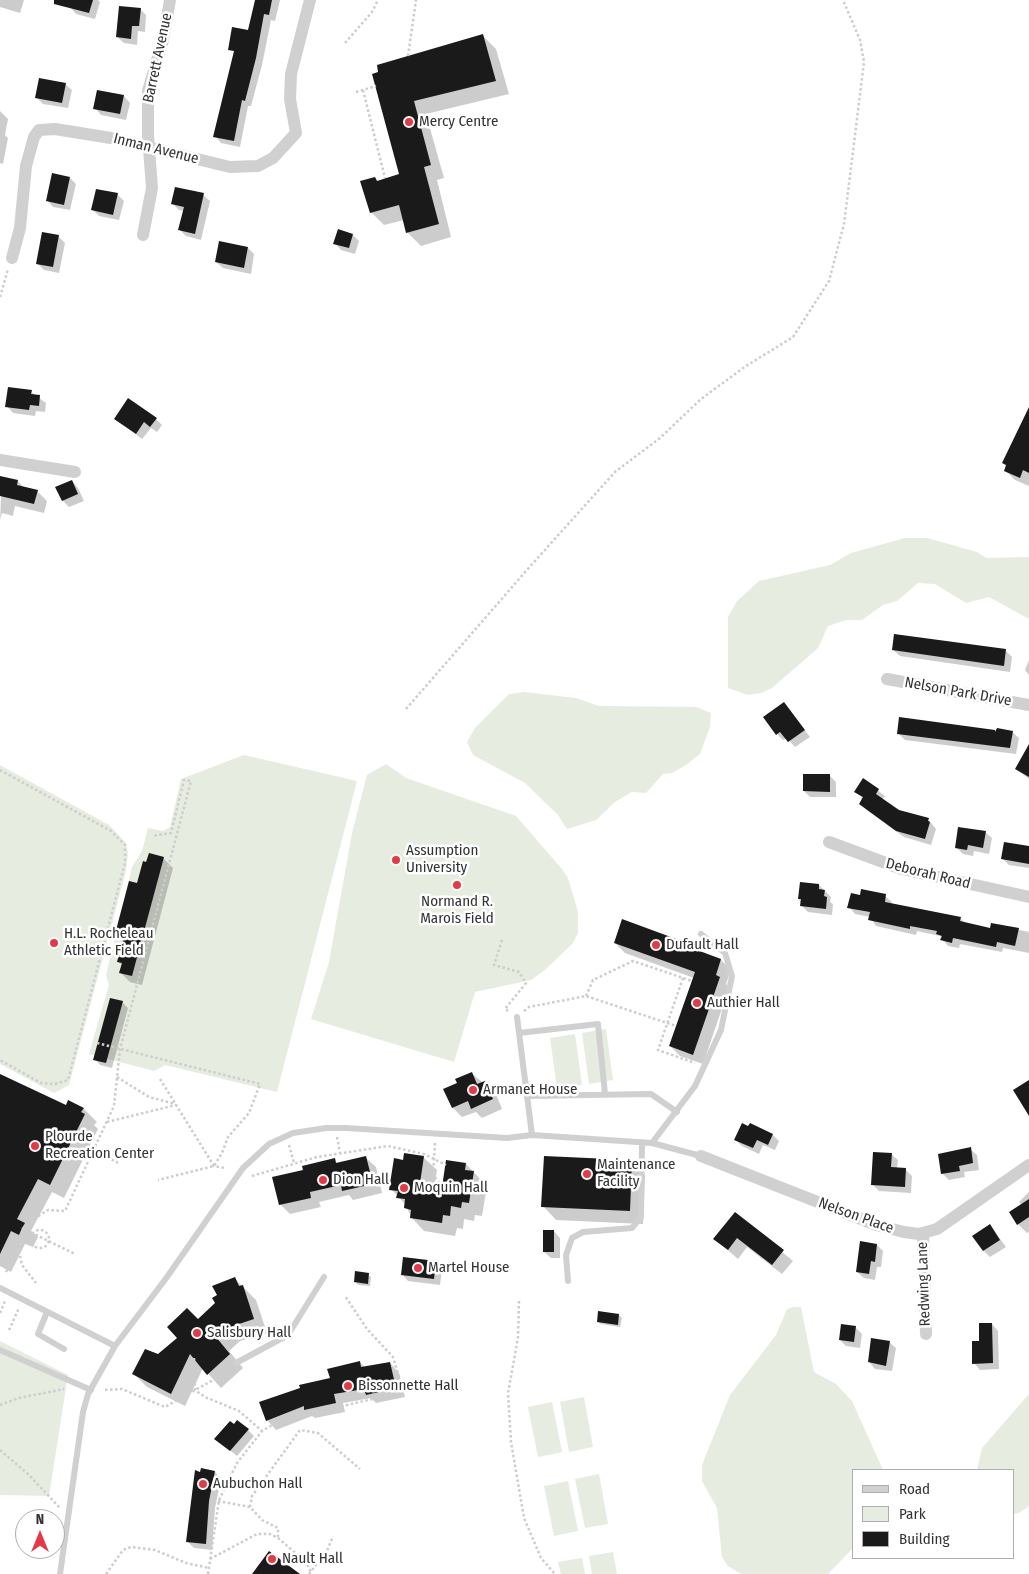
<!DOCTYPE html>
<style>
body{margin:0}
#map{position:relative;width:1029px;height:1574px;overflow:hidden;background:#fff;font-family:"Fira Sans Condensed",sans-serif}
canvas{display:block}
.legend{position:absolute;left:852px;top:1469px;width:162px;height:90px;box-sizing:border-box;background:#fff;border:1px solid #adadad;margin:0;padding:6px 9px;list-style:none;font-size:15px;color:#333}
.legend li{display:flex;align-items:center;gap:10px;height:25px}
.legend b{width:25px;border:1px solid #adadad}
.north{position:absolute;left:15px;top:1509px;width:50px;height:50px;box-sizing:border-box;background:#fff;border:1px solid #adadad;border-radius:50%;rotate:0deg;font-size:14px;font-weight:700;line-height:20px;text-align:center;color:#333}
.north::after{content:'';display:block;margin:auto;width:18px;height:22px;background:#e63946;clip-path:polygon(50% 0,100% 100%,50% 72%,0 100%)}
</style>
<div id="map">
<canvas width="1029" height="1574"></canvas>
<ul class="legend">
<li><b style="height:6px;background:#d0d0d0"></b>Road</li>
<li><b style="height:14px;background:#e6ecdf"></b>Park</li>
<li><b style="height:14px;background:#1a1a1a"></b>Building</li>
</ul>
<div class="north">N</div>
</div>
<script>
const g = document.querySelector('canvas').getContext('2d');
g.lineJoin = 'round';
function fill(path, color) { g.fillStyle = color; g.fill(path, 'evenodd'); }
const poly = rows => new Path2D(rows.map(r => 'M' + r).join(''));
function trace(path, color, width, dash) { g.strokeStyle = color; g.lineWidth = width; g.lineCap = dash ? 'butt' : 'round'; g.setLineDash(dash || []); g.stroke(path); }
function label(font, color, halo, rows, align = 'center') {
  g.font = font + ' "Fira Sans Condensed",sans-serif'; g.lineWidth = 5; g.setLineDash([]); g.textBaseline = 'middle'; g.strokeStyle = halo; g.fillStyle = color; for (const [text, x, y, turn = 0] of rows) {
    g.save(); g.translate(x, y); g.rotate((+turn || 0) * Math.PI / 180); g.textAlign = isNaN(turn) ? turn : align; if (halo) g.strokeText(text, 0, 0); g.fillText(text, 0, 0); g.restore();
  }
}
fill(poly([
 [905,538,927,538,977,552,986,558,1029,557,1029,619,989,597,966,603,935,584,918,583,897,601,883,605,862,620,846,620,828,626,818,648,772,688,761,693,748,695,728,688,728,617,737,601,759,581,830,565,851,553],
 [524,692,576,698,599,706,696,707,711,713,710,727,700,754,686,765,672,773,663,774,646,793,632,792,615,802,596,820,567,829,558,815,525,783,473,755,467,742,475,728,509,694],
 [244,755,357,781,277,1092,165,1065,154,1071,89,1054,109,985,106,975,132,867,142,851,148,828,163,831,170,827,181,779],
 [386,764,406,778,516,816,562,869,568,878,578,912,578,933,573,943,546,969,531,980,475,992,454,1062,311,1019,329,962,352,833,367,775],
 [0,765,109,825,126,843,128,853,126,871,69,1085,54,1093,0,1064],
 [606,1029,613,1080,589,1084,582,1033],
 [575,1034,582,1085,557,1089,550,1038],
 [794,1307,801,1307,814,1372,836,1384,852,1401,883,1470,853,1470,853,1548,828,1574,741,1574,728,1566,722,1557,717,1508,702,1481,702,1465,730,1395,776,1335,787,1309],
 [0,1341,68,1375,49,1496,0,1495],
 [1029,1394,1029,1506,1019,1513,1013,1514,1013,1470,977,1470,982,1448],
 [584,1397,593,1447,569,1452,560,1402],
 [552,1402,562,1452,538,1457,528,1407],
 [599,1474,608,1524,585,1528,575,1479],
 [568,1481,578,1531,554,1536,544,1486],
 [613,1552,617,1574,592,1574,589,1556],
 [582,1558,585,1574,561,1574,558,1562]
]), '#e6ecdf');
fill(poly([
 [0,0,24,0,20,13,0,7],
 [71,0,98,0,100,2,95,19,76,14,70,7],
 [256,0,280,0,275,21,271,20,262,65,251,106,248,106,240,147,221,143,215,136,242,57],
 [140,9,146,15,145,32,138,31,137,45,124,43,117,37],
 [483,36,496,49,509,94,426,114,444,178,437,180,451,237,421,246,408,233,404,220,384,225,371,212,375,178,379,182,400,175,380,73],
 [65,84,72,90,68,108,43,104,36,97],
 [124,96,130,103,126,120,101,115,95,108],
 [0,111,8,119,5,135,8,138,3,164,0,163],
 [70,178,76,184,70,210,53,207,47,200],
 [117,194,124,201,119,220,99,216,93,210],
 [203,195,210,201,201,240,186,236,180,230,184,211,179,210,172,203],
 [353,235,359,241,355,254,341,250,335,243],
 [58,236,65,243,59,273,44,270,37,263],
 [248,248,254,254,251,274,223,268,216,262],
 [31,392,46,403,45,412,36,411,35,416,13,413,7,406],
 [115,418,156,419,162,425,157,432,151,428,142,439],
 [1029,425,1029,486,1015,480,1005,470,1007,466,1004,463],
 [2,478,18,481,24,488,37,491,47,501,44,513,15,506,13,516,2,513,0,520],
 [72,481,78,488,84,501,69,507,63,501],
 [895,635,1006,651,1012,657,1010,672,900,656,893,650],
 [1029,660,1029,675,1025,670],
 [784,704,810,737,795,747,787,738,783,740,777,734],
 [995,731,1012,732,1019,738,1016,754,905,740,898,733],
 [1029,747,1029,779,1016,769],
 [829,775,836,782,836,797,810,797,804,791],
 [864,780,885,796,882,800,899,811,928,819,936,829,931,845,904,837,867,810,860,804,862,798,856,792],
 [985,832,992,838,989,854,974,851,973,856,963,854,956,847],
 [1029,847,1029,868,1009,865,1002,858],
 [163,858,173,868,142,985,130,982,120,972,122,965,118,961,124,942,116,934,147,863],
 [819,885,831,897,830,902,833,904,832,915,808,912,801,905,799,899],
 [885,896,892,902,891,904,961,919,966,924,992,929,992,924,1029,932,1029,953,1003,948,1002,952,960,944,959,948,948,946,940,936,917,931,916,935,876,926,870,917,855,914,849,907,861,897],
 [615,943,698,948,704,954,721,960,731,970,726,984,729,988,703,1064,680,1056,670,1046,694,978,625,953],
 [122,1002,128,1008,112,1068,100,1065,95,1059],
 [471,1073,495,1092,502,1109,482,1118,476,1112,462,1117,453,1108,459,1084],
 [0,1075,66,1107,69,1102,84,1109,97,1122,94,1125,98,1129,64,1198,52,1192,31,1231,38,1237,33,1247,25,1244,11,1272,0,1266],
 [773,1135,779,1141,775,1150,763,1145,759,1154,742,1146,736,1140],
 [970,1149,977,1155,979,1170,964,1172,965,1177,949,1180,942,1173],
 [891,1154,898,1160,897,1169,906,1170,912,1176,911,1193,879,1191,873,1185],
 [423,1157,437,1170,433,1194,442,1195,466,1164,487,1186,482,1216,475,1215,474,1221,464,1219,463,1229,457,1228,455,1236,424,1231,411,1217,406,1205,391,1189,404,1161],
 [366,1158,376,1167,382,1193,353,1200,349,1195,319,1202,321,1207,290,1214,280,1204,305,1171,334,1159,338,1164],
 [632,1161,645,1175,643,1224,556,1220,543,1206],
 [1029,1192,1029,1232,1027,1233,1018,1224,1022,1205,1019,1202],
 [735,1213,793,1261,782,1274,747,1247,738,1259,715,1239],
 [990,1225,1006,1247,990,1257,984,1251],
 [554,1231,560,1238,560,1258,551,1258,544,1252],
 [877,1245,883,1251,881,1267,877,1267,875,1280,864,1278,857,1272],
 [436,1262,442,1269,440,1285,408,1281,402,1274],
 [368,1275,371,1277,370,1286,358,1285,355,1282],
 [235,1279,256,1300,267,1333,240,1341,229,1351,243,1368,221,1388,203,1368,185,1406,147,1387,133,1373,159,1356,198,1321,217,1303],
 [619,1315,622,1318,620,1327,601,1324,598,1322],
 [992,1324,998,1331,999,1369,980,1370,974,1363,981,1342],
 [855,1327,862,1334,860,1348,846,1346,840,1340],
 [889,1342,896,1348,892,1371,875,1369,869,1362],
 [359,1362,365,1367,390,1363,399,1373,405,1397,376,1403,371,1398,343,1403,345,1412,315,1418,312,1416,276,1430,267,1420],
 [248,1430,254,1436,237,1456,216,1439],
 [215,1472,221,1479,215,1508,212,1550,194,1548,188,1542,202,1473]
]), '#0003');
fill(poly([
 [54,0,93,0,89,13,54,4],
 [255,0,272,0,269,15,264,14,256,58,245,101,242,100,234,141,213,137,234,51,228,50,232,27,248,30],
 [119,6,141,8,139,26,132,26,131,39,116,37],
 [483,34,496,81,414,101,431,165,424,167,439,224,406,233,399,205,370,213,360,181,375,177,377,181,399,174,372,74,378,72,377,65],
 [39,78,66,83,62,103,35,98],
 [97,90,124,95,120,114,93,109],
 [52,173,70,177,64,205,46,201],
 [175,187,204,193,195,234,178,230,184,207,171,204],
 [96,189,118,193,113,215,91,210],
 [338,229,353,234,349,248,333,244],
 [42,232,59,235,53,267,36,264],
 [219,241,248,247,244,268,215,262],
 [8,387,32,390,31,394,40,395,39,406,30,405,29,410,5,407],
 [128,398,157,418,150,427,144,422,136,434,114,419],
 [1029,407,1029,473,1023,470,1020,478,1004,471,1006,465,1002,463],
 [0,476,18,480,17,485,38,490,34,504,0,496],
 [72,480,78,494,62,501,55,487],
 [894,634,1006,649,1004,666,892,650],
 [784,702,805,730,788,742,780,732,776,735,763,717],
 [899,717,995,730,995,732,997,728,1013,731,1010,748,897,734],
 [1029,744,1029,777,1015,769],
 [803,774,830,774,830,792,803,791],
 [863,778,879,789,876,794,899,810,929,818,928,821,930,822,925,839,896,831,859,804,863,797,854,792],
 [958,827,986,831,983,848,968,845,967,850,955,848],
 [1004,842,1029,846,1029,864,1001,859],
 [149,853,164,857,132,976,119,973,122,963,117,962,124,937,115,934,129,881,137,883,143,861,146,862],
 [800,882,819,884,819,889,825,890,824,896,827,897,826,909,800,906,801,899,798,899],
 [861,889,886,894,885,902,961,917,960,921,990,928,991,923,1019,928,1015,946,997,942,996,947,953,938,952,943,940,940,942,936,936,934,937,931,910,926,910,929,868,920,870,912,847,908,851,893,860,895],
 [622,919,698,947,697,950,721,959,716,975,720,977,693,1055,669,1046,695,972,614,943],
 [110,998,123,1001,106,1063,93,1060],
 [472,1072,477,1084,485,1081,493,1099,471,1109,468,1101,452,1108,443,1089,457,1083,455,1079],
 [0,1074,66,1105,68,1100,84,1108,81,1112,85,1114,50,1185,38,1179,17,1219,25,1223,22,1228,19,1235,11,1231,0,1254],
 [1029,1080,1029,1116,1013,1090],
 [742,1123,748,1126,750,1123,773,1134,768,1145,757,1140,753,1148,734,1140],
 [971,1147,973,1163,959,1166,960,1171,941,1174,938,1154],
 [873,1152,892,1153,891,1167,906,1168,905,1187,871,1185],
 [404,1153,424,1156,419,1190,441,1194,446,1160,466,1163,465,1170,474,1171,469,1203,462,1202,461,1208,451,1206,450,1216,443,1215,442,1223,410,1218,411,1210,404,1208,405,1199,396,1198,398,1191,389,1190,394,1158,403,1160],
 [366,1156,373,1184,342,1191,341,1185,310,1192,311,1198,279,1205,272,1177,303,1170,302,1166,335,1158,336,1163],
 [544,1156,632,1160,630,1211,541,1207],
 [1029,1199,1029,1217,1017,1225,1009,1212],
 [735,1212,784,1250,772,1265,737,1238,728,1250,713,1239],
 [990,1224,1000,1240,983,1251,972,1236],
 [543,1230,554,1230,554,1252,543,1252],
 [860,1241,877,1244,875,1262,871,1261,869,1274,856,1272],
 [403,1257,436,1261,434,1279,401,1275],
 [355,1271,369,1273,368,1284,354,1282],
 [235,1277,239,1286,243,1285,254,1319,227,1328,216,1337,230,1354,207,1375,190,1354,171,1394,132,1374,145,1349,158,1354,177,1338,167,1327,187,1308,198,1319,215,1303,212,1298,217,1295,212,1286],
 [598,1311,619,1314,618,1325,597,1322],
 [979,1323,992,1323,993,1363,972,1364,972,1341,979,1341],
 [841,1324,856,1326,854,1342,839,1340],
 [871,1338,890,1341,886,1366,868,1362],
 [360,1361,361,1367,390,1362,396,1388,366,1395,364,1389,334,1394,336,1403,304,1410,304,1406,266,1421,259,1402,300,1388,299,1385,330,1378,327,1369],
 [237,1420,249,1429,230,1451,214,1439,230,1421,234,1424],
 [201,1468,215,1471,209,1501,206,1544,186,1542,195,1470,200,1472],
 [269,1551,300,1574,252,1574]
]), '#1a1a1a');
trace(poly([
 [345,43,372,12,378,0],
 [408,56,416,0],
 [363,90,385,178],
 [356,92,376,86],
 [0,297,8,269],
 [406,709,526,571,615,472,660,438,701,399,746,366,793,337,829,281,844,224,864,62,860,40,843,0],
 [0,770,111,831,125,845,125,863,68,1080,55,1084,41,1083,0,1060],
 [502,940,494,965,519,972,526,983,505,1009,508,1011],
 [683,978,658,1050,695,1063],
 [586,996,593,980,633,961,692,981],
 [524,1011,529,1007,586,996,676,1026],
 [97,1043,260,1084,249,1113,228,1137,222,1153,214,1166,158,1180],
 [117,1077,149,1097,175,1104],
 [160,1079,214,1166,225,1168],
 [107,1122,176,1105],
 [337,1137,340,1153],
 [435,1143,433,1175,442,1186],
 [289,1145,294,1163],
 [94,1150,118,1163],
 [252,1176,317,1157,388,1146,424,1154,446,1165],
 [22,1228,75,1254],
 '31 1239a9 9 0 1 1 18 0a9 9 0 1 1-18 0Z',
 [19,1251,22,1265,36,1283],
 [6,1272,34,1219,48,1210,65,1211,114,1106,120,1049,191,781,184,780,171,833,152,836],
 [519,1301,518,1338,508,1393,511,1442,524,1518,541,1558,554,1573],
 [0,1313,5,1301],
 [9,1330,19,1308],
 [194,1358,195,1390,205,1397,239,1411,262,1431],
 [105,1390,122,1389,165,1407,213,1380,229,1368],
 [0,1405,19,1398,64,1389],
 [0,1450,28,1474,60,1508],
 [218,1501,250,1507,262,1520,278,1528,278,1537],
 [250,1507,252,1496,300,1430,318,1433,360,1469],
 [210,1559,257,1534,270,1534,278,1538,306,1562,311,1572],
 [106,1574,123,1550,131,1547,155,1550,186,1563,209,1568],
 [208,1574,219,1500,237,1463,262,1431,279,1421,398,1393,401,1384,393,1357,367,1329,345,1296],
 [309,1574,327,1551,333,1536]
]), '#cdcdcd', 2.5, [2.5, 2.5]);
trace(poly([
 [517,1017,532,1135],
 [519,1033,598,1024,605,1094],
 [528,1096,651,1094,677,1112],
 [652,1143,695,1086,721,1030,732,976,725,953,701,934],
 [568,1281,566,1255,572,1238,583,1232,632,1228,641,1217,642,1142],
 [0,1288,115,1346,88,1394,83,1412,60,1574],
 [47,1312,38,1334,64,1349],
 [115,1346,167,1277,243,1168,269,1144,293,1133,326,1128,346,1128,507,1138,532,1135,652,1143,701,1156],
 [0,1350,91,1390],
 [236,1363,288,1335,324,1277]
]), '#d0d0d0', 6);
trace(poly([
 [143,235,152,188,148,135,148,91,163,40,170,0],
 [12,258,20,228,26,166,34,137,39,130,55,129,111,138,230,167,258,166,273,158,296,133,290,99,291,74,310,0],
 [0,460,75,472],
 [887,679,1029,705],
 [829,842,902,869,1029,897],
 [701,1156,876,1225,904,1232,919,1234,937,1229,1029,1165],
 [923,1233,926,1334]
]), '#d0d0d0', 12);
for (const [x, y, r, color] of [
 [409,122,5,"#e63946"],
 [396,860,5,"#e63946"],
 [457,885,5,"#e63946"],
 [54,943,5,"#e63946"],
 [656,945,5,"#e63946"],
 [697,1003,5,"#e63946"],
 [473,1090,5,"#e63946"],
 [35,1146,5,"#e63946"],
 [587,1174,5,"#e63946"],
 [323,1180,5,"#e63946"],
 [404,1188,5,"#e63946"],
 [418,1268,5,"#e63946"],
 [197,1333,5,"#e63946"],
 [348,1386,5,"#e63946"],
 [203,1484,5,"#e63946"],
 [272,1559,5,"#e63946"]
]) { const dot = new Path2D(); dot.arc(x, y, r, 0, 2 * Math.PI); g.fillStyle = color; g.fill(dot); trace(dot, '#fff', 2); }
label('15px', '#333', '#fff', [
 ["Barrett Avenue",158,58,-78],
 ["Inman Avenue",156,149,14],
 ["Nelson Park Drive",958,692,10],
 ["Deborah Road",928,874,14],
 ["Nelson Place",856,1216,20],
 ["Redwing Lane",924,1284,-92]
]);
label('15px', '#333', '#fff', [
 ["Mercy Centre",419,122],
 ["Assumption",406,851],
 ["University",406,868],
 ["Normand R.",457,902,"center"],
 ["Marois Field",457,919,"center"],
 ["H.L. Rocheleau",64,934],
 ["Athletic Field",64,951],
 ["Dufault Hall",666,945],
 ["Authier Hall",707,1003],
 ["Armanet House",483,1090],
 ["Plourde",45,1137],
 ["Recreation Center",45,1154],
 ["Maintenance",597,1165],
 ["Facility",597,1182],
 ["Dion Hall",333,1180],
 ["Moquin Hall",414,1188],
 ["Martel House",428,1268],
 ["Salisbury Hall",207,1333],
 ["Bissonnette Hall",358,1386],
 ["Aubuchon Hall",213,1484],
 ["Nault Hall",282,1559]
], 'left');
</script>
